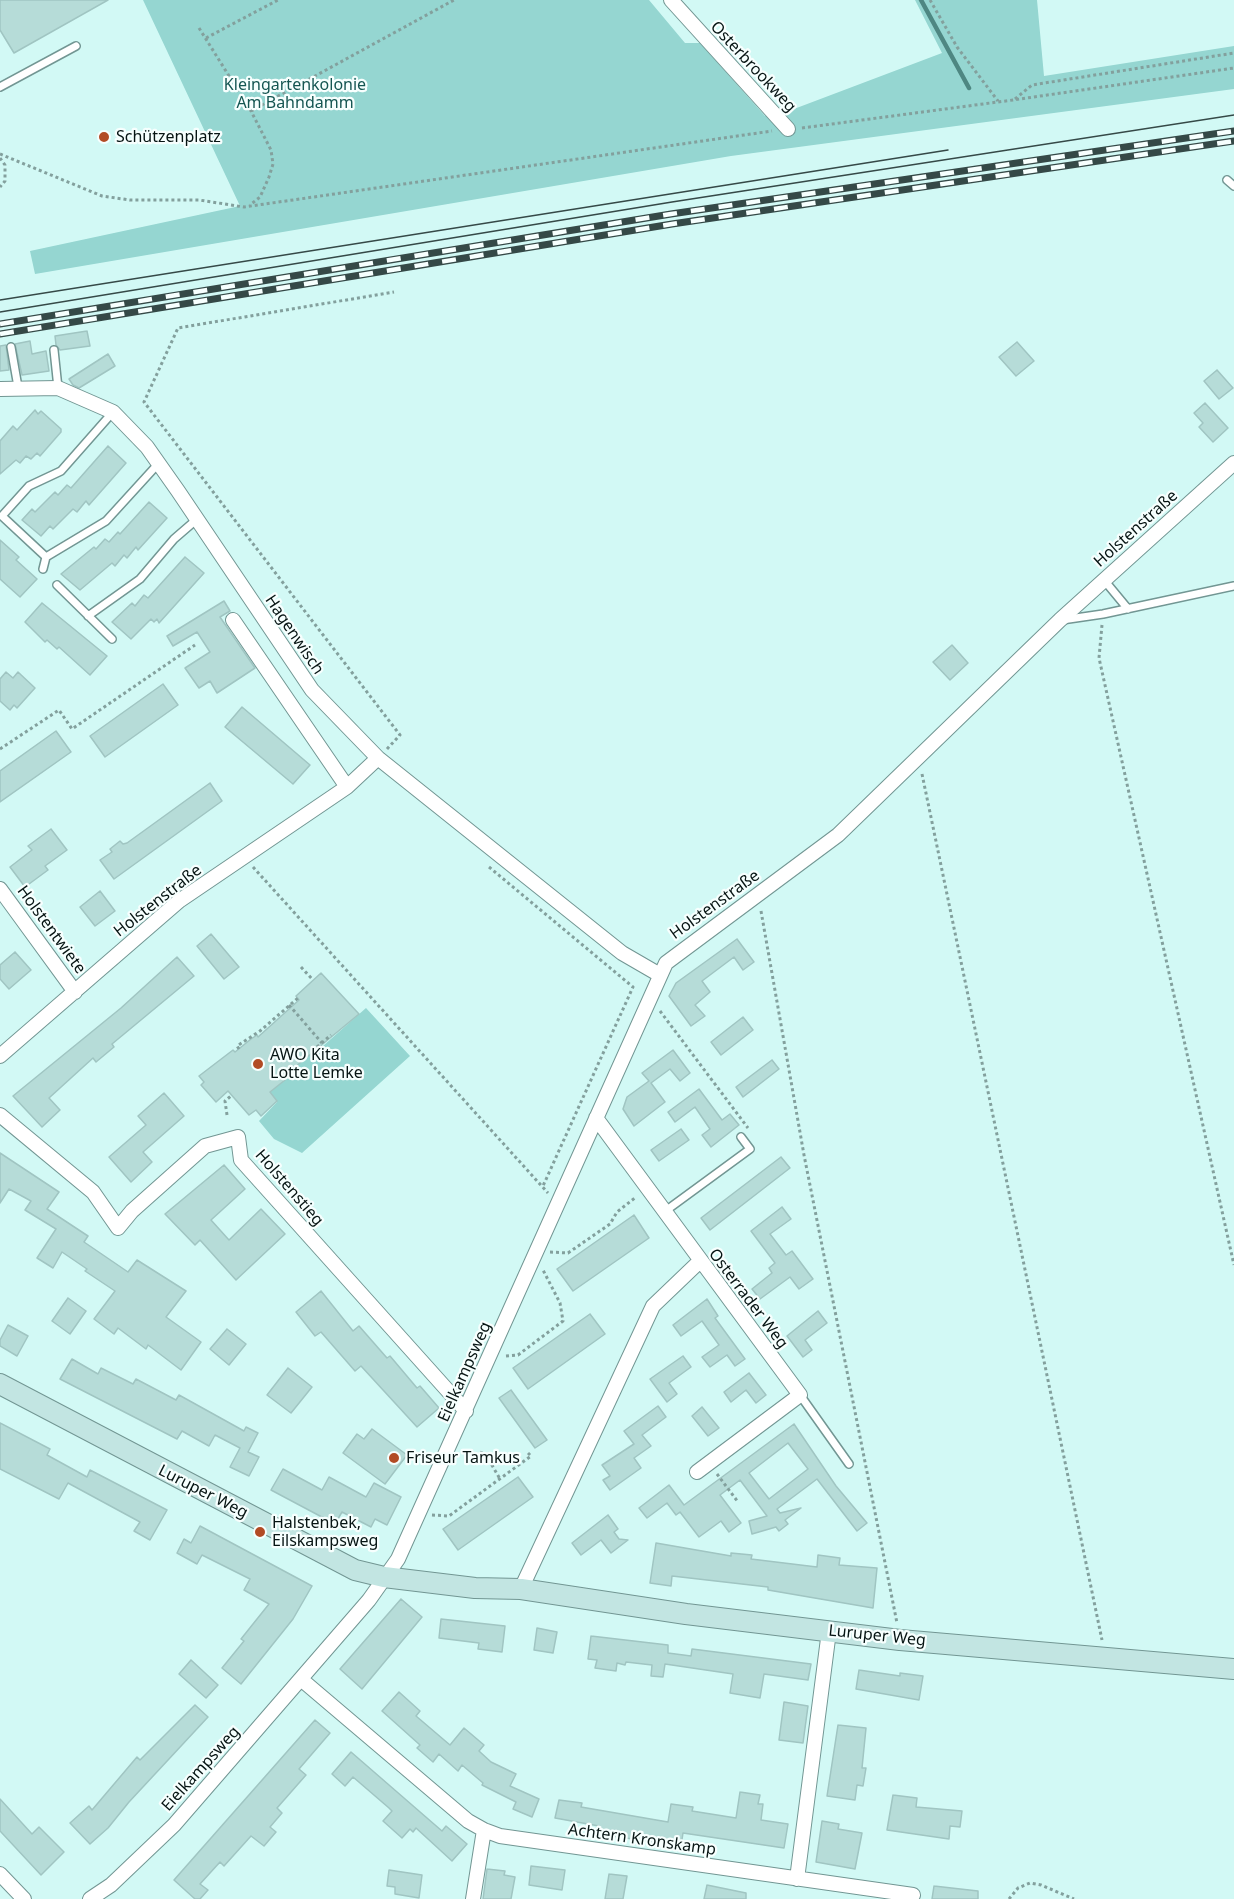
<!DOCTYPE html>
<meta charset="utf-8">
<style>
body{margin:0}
canvas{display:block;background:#d2f9f5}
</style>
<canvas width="1234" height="1899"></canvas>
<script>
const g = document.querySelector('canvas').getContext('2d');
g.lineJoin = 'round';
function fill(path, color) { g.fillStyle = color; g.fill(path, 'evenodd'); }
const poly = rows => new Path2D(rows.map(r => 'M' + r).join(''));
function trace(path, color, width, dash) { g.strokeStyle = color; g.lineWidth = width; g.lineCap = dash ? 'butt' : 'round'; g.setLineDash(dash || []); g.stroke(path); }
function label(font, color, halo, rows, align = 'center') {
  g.font = font + ' "Noto Sans",sans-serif'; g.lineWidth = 4.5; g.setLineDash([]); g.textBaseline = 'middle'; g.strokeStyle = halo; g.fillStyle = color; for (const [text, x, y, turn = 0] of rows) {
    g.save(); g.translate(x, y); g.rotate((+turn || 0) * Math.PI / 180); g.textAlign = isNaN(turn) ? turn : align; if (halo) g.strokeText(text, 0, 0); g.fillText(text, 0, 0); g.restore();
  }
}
fill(poly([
 [143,0,649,0,685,43,700,43,765,116,786,112,942,53,915,0,1037,0,1044,76,1234,46,1234,89,731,156,35,274,30,251,240,206],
 [366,1008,410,1056,302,1153,274,1139,259,1121,277,1102,270,1092,319,1043,323,1046]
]), '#95d6d1');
trace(poly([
 [921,0,969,88]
]), '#4e8782', 4.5);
const building = poly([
 [0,0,108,0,14,53,0,30,0,0],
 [87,331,90,346,60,350,56,345,55,336,87,331],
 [30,341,32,354,46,351,49,371,22,375,15,344,30,341],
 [1017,342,1034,361,1016,376,999,357,1017,342],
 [6,345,9,370,0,371,0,346,6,345],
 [108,354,115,366,79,388,73,385,69,379,108,354],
 [1217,370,1233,388,1219,399,1204,381,1217,370],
 [1205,403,1228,428,1213,442,1199,427,1203,423,1194,413,1205,403],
 [35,410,38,414,41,411,61,429,61,432,40,456,37,453,31,459,26,456,20,463,16,460,0,474,0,441,13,426,17,430,35,410],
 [108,446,126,463,89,505,86,501,77,512,73,509,53,529,50,526,41,536,22,520,32,509,35,512,55,492,58,495,67,485,71,488,108,446],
 [149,502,167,518,138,550,136,547,127,558,124,555,115,566,112,563,80,590,61,574,94,547,96,549,105,539,109,542,118,532,120,534,149,502],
 [0,540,19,557,16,560,37,579,20,597,0,579,0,540],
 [185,557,204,573,159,623,157,619,154,622,151,619,131,639,112,622,132,603,135,606,144,595,148,598,185,557],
 [224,601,230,611,220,617,255,668,217,693,210,681,199,688,185,668,210,652,197,632,173,646,167,636,224,601],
 [42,603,107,656,90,675,59,647,57,649,47,640,45,642,25,622,42,603],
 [952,645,968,663,950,680,933,662,952,645],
 [6,672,13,678,18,672,35,688,17,708,14,705,10,710,0,701,0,679,6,672],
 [163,684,178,705,105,757,90,736,163,684],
 [242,707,310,765,293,784,225,727,242,707],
 [56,731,71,752,0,802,0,771,56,731],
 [210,783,222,801,114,879,100,860,112,852,110,849,120,841,123,844,127,843,210,783],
 [51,829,67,850,45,866,48,870,25,887,10,867,32,850,28,846,51,829],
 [100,891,115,911,95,926,80,907,100,891],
 [211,934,239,967,224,979,197,946,211,934],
 [737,939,754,962,743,970,734,957,702,981,710,992,695,1005,705,1016,691,1026,669,996,676,983,737,939],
 [15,952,31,970,9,989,0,979,0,965,15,952],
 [177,957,194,976,112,1044,114,1047,96,1062,93,1058,49,1098,60,1110,42,1127,13,1096,121,1008,177,957],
 [321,973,359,1014,283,1077,285,1080,270,1092,277,1101,261,1116,256,1110,249,1115,228,1091,216,1102,201,1085,204,1082,199,1076,233,1050,235,1052,251,1039,257,1035,258,1037,299,1000,296,996,321,973],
 [743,1017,753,1030,721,1055,711,1042,743,1017],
 [673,1050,690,1073,680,1081,670,1069,651,1083,665,1102,634,1126,623,1109,627,1097,649,1081,642,1073,673,1050],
 [772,1060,779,1069,743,1097,736,1087,772,1060],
 [699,1089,722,1120,730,1114,739,1125,711,1147,702,1135,710,1129,695,1107,675,1122,668,1112,699,1089],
 [164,1093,184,1116,143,1152,152,1162,131,1182,109,1157,146,1125,138,1116,164,1093],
 [681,1129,689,1140,659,1161,651,1150,681,1129],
 [0,1153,59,1192,47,1209,88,1236,84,1242,128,1272,137,1260,186,1291,166,1317,201,1342,181,1370,148,1345,146,1349,118,1328,114,1334,94,1319,115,1291,85,1271,87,1269,62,1252,53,1268,37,1258,56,1229,25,1210,31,1201,9,1189,0,1203,0,1153],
 [781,1157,790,1168,710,1230,701,1218,781,1157],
 [224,1165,245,1189,211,1220,229,1240,261,1209,285,1234,236,1280,200,1240,195,1245,165,1214,224,1165],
 [782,1207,791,1219,770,1234,786,1255,792,1251,813,1279,799,1289,790,1277,760,1299,752,1289,772,1273,769,1268,775,1263,751,1231,782,1207],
 [634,1215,649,1238,573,1291,557,1269,634,1215],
 [321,1291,353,1331,359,1326,387,1358,390,1356,417,1388,420,1386,439,1408,417,1427,361,1366,355,1371,321,1332,315,1336,296,1312,321,1291],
 [68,1298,86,1311,70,1334,52,1321,68,1298],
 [707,1299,718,1316,715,1318,745,1359,735,1366,727,1355,710,1367,702,1357,719,1345,702,1321,681,1336,673,1325,707,1299],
 [818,1311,827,1323,805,1340,812,1350,803,1357,787,1336,818,1311],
 [590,1314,605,1334,528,1389,513,1368,590,1314],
 [8,1325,28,1336,17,1356,0,1346,0,1340,8,1325],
 [227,1329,246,1344,229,1365,210,1349,227,1329],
 [683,1356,691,1367,669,1383,677,1394,667,1402,650,1379,683,1356],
 [72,1359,98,1374,101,1368,133,1384,136,1379,176,1400,179,1395,244,1431,246,1427,258,1433,248,1452,259,1457,249,1476,230,1467,240,1448,215,1435,209,1446,182,1431,177,1439,60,1379,72,1359],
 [288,1368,312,1387,291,1413,267,1395,288,1368],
 [749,1373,766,1395,756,1403,746,1390,731,1402,724,1392,749,1373],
 [511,1390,547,1440,535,1448,499,1398,511,1390],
 [658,1406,666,1417,642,1435,651,1446,634,1458,641,1468,610,1490,603,1480,610,1476,602,1465,634,1444,624,1431,658,1406],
 [702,1407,719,1428,708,1436,692,1416,702,1407],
 [0,1423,50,1449,47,1455,87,1477,90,1470,167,1510,150,1540,134,1531,140,1522,68,1483,59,1499,0,1469,0,1423],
 [794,1424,836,1486,867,1523,857,1531,817,1479,777,1509,780,1513,801,1508,785,1520,788,1524,779,1531,776,1527,752,1534,749,1521,767,1516,740,1480,720,1495,741,1523,729,1532,721,1521,699,1537,680,1512,676,1515,667,1503,647,1518,639,1508,669,1485,684,1505,794,1424],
 [788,1443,808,1469,769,1499,749,1473,788,1443],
 [372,1429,407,1455,385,1484,343,1453,357,1434,364,1439,372,1429],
 [283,1469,322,1490,329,1477,366,1497,374,1483,401,1497,387,1525,375,1519,371,1527,342,1512,335,1524,271,1490,283,1469],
 [518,1477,533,1497,458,1550,443,1529,518,1477],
 [608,1515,618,1529,614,1532,619,1539,628,1540,611,1553,601,1540,581,1555,572,1543,608,1515],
 [200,1526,312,1586,293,1619,241,1684,222,1668,244,1641,241,1639,269,1604,244,1590,250,1579,202,1555,197,1564,177,1553,184,1539,191,1543,200,1526],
 [656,1543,731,1556,731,1553,752,1555,751,1559,817,1567,818,1555,840,1558,839,1565,877,1568,873,1608,768,1590,768,1587,672,1576,671,1586,650,1583,656,1543],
 [401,1599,422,1617,362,1689,340,1669,401,1599],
 [441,1619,505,1626,502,1652,478,1649,479,1643,439,1638,441,1619],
 [537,1628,557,1632,553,1653,534,1650,537,1628],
 [591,1636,668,1645,668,1653,691,1656,692,1649,811,1664,808,1680,764,1674,760,1698,730,1693,733,1674,665,1664,663,1677,651,1676,652,1665,626,1662,625,1665,617,1663,616,1671,595,1668,597,1660,588,1659,591,1636],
 [191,1660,218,1685,206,1698,179,1674,191,1660],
 [859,1670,900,1676,900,1673,923,1676,919,1700,856,1689,859,1670],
 [399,1692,420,1711,416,1716,450,1745,464,1728,484,1745,479,1751,491,1762,516,1774,510,1786,539,1799,532,1817,513,1809,516,1802,482,1785,483,1783,462,1765,458,1771,439,1754,433,1762,417,1748,420,1745,382,1711,399,1692],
 [784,1702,808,1706,803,1743,779,1740,784,1702],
 [195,1705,208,1717,129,1802,108,1828,90,1844,70,1823,89,1806,92,1810,137,1757,140,1760,195,1705],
 [315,1720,330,1733,299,1769,306,1775,277,1808,282,1813,270,1827,276,1832,264,1846,251,1836,224,1866,220,1862,200,1884,208,1890,200,1899,195,1899,174,1880,315,1720],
 [838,1725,866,1728,862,1768,866,1768,863,1786,857,1785,855,1800,827,1796,838,1725],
 [351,1752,442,1831,446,1826,467,1844,452,1861,416,1828,413,1832,410,1829,402,1838,383,1821,392,1811,389,1808,353,1777,345,1786,332,1774,351,1752],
 [740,1792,760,1795,758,1804,763,1804,761,1820,788,1824,784,1848,683,1833,681,1846,598,1834,599,1826,555,1818,559,1800,582,1803,581,1807,668,1822,671,1804,693,1807,692,1811,736,1818,740,1792],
 [893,1795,917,1798,916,1807,962,1811,960,1827,950,1826,949,1839,887,1830,893,1795],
 [0,1799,32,1834,39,1827,64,1852,41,1875,0,1831,0,1799],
 [822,1821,839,1824,838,1829,862,1833,855,1869,816,1862,822,1821],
 [531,1866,565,1870,562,1890,529,1885,531,1866],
 [487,1869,505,1871,504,1875,515,1877,511,1899,483,1899,487,1869],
 [389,1870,422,1875,419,1898,395,1894,395,1887,387,1886,389,1870],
 [609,1874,627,1876,623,1899,605,1899,609,1874],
 [707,1885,746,1893,746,1899,704,1899,707,1885],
 [934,1886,978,1891,978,1899,932,1899,934,1886]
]);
fill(building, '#b6dcd8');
trace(building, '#a0c5c2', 1.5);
const lane = poly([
 [0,87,76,46],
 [1227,180,1234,186],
 [11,347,18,387],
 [54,350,58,388],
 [46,557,106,521,158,464],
 [43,569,46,557,2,516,29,486,61,471,113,412],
 [1104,580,1128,609],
 [57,585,112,639],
 [88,616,140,579,174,539,196,520],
 [1062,620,1103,614,1234,586],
 [664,1212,750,1149,741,1137],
 [800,1395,849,1464]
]);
const street = poly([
 [671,0,788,129],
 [0,389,58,388,113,412,147,447,178,491,312,690,378,758,622,953,660,975],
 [233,620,347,787],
 [0,889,75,992],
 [0,1056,179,901,347,787,378,758],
 [0,1115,93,1192,118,1228,132,1211,205,1146,238,1137,241,1160,466,1411],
 [596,1118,800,1395,697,1472],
 [521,1589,653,1306,700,1261],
 [302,1680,468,1821,484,1830,500,1836,913,1895],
 [0,1874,24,1899],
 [797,1879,829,1631],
 [90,1899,111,1885,174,1825,369,1600,398,1559,666,963,838,835,1060,620,1234,463],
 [473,1899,484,1830]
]);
const secondary = poly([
 [0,1384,355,1570,384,1577,475,1588,521,1589,686,1614,900,1640,1234,1669]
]);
trace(lane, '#729693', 10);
trace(street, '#729693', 16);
trace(secondary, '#729693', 22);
trace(poly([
 [930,0,957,47,998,101],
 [199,28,251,111,271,150,273,164,269,177,260,197,250,205],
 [206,38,278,0],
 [1015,99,1032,85,1234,53],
 [251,111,454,0],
 [802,128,1013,100,1234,68],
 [0,154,102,196,130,200,199,200,244,207,772,131],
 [0,158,5,165,5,181,0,187],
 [1102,625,1099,658,1234,1265],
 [0,749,59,710,72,729,195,645],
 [387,749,400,735,144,402,178,328,394,292],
 [922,774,1102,1640],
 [253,867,548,1193],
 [489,867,633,987,543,1186],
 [761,911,804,1155,897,1623],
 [301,967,313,980],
 [289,1005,322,1043],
 [660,1011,748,1128],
 [317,1047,331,1035],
 [239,1049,237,1046,260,1031,298,998],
 [227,1115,225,1101,232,1095],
 [550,1252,568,1253,610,1224,617,1212,636,1197],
 [506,1356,518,1355,563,1321,560,1303,543,1270],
 [480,1452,486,1455,500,1479],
 [717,1474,738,1502],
 [432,1515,449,1516,531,1456,528,1453],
 [1009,1899,1018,1888,1030,1883,1041,1885,1074,1899]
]), '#83a09d', 3, [3, 3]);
trace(lane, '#fff', 7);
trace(street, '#fff', 14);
trace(secondary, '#c2e5e2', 20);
trace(poly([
 [0,300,948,150],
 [0,312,672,202,1234,115]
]), '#354947', 1.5);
const rail = poly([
 [0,324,671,214,1234,131],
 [0,334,672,224,1234,141]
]);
trace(rail, '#354947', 7);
trace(rail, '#f7fffe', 4.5, [14]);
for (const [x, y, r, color] of [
 [104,137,6,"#b24b25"],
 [258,1064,6,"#b24b25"],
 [394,1458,6,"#b24b25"],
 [260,1532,6,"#b24b25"]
]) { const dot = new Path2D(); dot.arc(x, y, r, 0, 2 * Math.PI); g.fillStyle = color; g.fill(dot); trace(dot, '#f7fffe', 2); }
label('16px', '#061413', '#f7fffe', [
 ["Osterbrookweg",753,67,47],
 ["Holstenstraße",1136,529,-42],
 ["Hagenwisch",294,635,56],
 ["Holstenstraße",158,901,-38],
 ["Holstenstraße",715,905,-36],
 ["Holstentwiete",51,930,54],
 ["Holstenstieg",289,1188,49],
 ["Osterrader Weg",748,1299,53],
 ["Eielkampsweg",465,1372,-66],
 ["Luruper Weg",203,1492,27],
 ["Luruper Weg",877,1636,6],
 ["Eielkampsweg",201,1769,-48],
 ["Achtern Kronskamp",642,1840,8]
]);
label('16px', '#155652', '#f7fffe', [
 ["Kleingartenkolonie",295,85],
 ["Am Bahndamm",295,103]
]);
label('16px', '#061413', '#f7fffe', [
 ["Schützenplatz",116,137],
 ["AWO Kita",270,1055],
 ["Lotte Lemke",270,1073],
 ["Friseur Tamkus",406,1458],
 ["Halstenbek,",272,1523],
 ["Eilskampsweg",272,1541]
], 'left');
</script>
